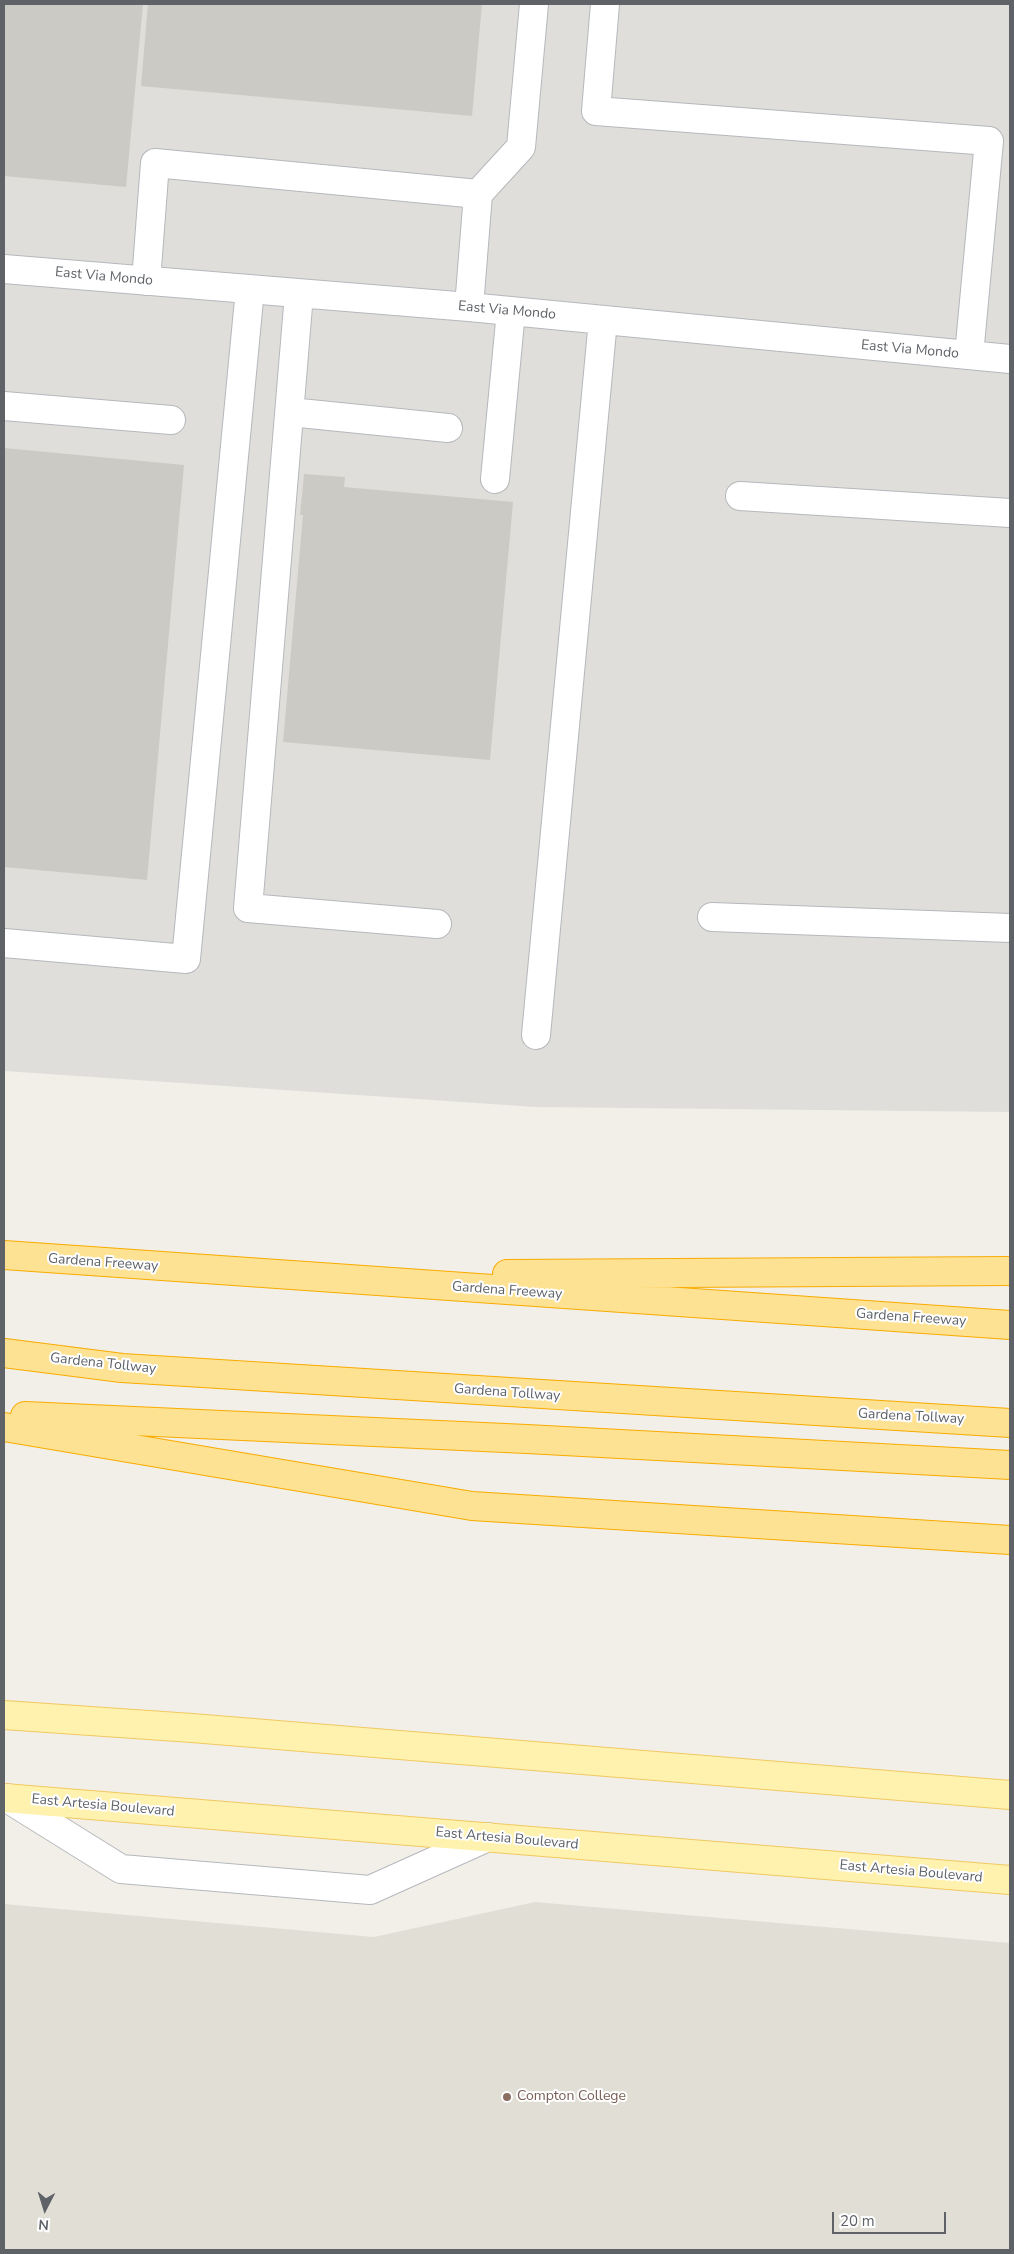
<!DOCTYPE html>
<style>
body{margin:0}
#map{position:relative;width:1014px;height:2254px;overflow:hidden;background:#f1efe8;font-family:"Nunito Sans",sans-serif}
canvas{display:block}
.frame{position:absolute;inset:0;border:5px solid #5f6368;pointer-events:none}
.north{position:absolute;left:20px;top:2184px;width:50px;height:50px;-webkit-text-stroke:4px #fff;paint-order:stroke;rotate:185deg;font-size:14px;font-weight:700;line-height:20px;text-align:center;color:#5f6368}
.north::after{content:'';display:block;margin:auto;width:18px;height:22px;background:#5f6368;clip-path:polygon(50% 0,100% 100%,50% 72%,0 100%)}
.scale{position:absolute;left:832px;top:2212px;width:114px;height:22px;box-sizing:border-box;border:2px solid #5f6368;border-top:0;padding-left:6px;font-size:15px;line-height:18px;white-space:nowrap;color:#5f6368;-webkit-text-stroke:4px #fff;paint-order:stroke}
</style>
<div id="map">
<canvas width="1014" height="2254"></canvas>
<div class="frame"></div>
<div class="north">N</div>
<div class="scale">20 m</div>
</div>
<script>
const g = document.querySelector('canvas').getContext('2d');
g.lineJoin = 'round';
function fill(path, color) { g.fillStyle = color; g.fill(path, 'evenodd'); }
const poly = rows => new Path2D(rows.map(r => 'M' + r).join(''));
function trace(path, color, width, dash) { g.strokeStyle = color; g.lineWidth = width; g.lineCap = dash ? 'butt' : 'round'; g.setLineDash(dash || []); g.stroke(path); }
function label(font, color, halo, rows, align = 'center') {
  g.font = font + ' "Nunito Sans",sans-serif'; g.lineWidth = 4; g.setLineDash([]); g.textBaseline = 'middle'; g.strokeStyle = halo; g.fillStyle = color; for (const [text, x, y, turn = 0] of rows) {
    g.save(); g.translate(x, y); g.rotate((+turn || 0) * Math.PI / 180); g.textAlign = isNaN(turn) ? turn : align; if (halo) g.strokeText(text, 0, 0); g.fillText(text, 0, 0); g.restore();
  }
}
fill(poly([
 [4,4,1010,4,1010,1112,535,1107,4,1071]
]), '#e0deda');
fill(poly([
 [535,1902,1010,1943,1010,2250,4,2250,4,1904,374,1937]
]), '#e1ded6');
fill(poly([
 [4,4,143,4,126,187,4,176],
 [148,4,482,4,472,116,141,86],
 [4,448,184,465,147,880,4,867],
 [304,474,345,477,344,487,513,502,490,760,283,742,303,515,300,515]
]), '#cccac5');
const minor = poly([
 [605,4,596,111,989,141,969,355],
 [478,194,521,147,534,4],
 [4,269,469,307,1010,359],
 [146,281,155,163,478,194,469,307],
 [299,294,248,908,437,924],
 [4,406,171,420],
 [290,412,448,428],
 [495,479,511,311],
 [740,496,1010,513],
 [712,917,1010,928],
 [4,943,186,959,250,289],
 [536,1035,603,320],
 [7,1798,121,1869,370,1890,488,1837]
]);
const major = poly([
 [4,1715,192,1728,1010,1795],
 [4,1798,1010,1880]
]);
const highway = poly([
 [4,1255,1010,1325],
 [507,1274,1010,1271],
 [4,1353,122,1368,1010,1423],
 [25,1416,527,1439,1010,1465],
 [4,1427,472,1506,1010,1540]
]);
trace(minor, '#b5b8bc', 30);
trace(major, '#f2c960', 30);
trace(highway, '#f9ab00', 30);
trace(minor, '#fff', 28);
trace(major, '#fff2af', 28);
trace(highway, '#fde293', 28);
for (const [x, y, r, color] of [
 [507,2097,5,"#8d6e63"]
]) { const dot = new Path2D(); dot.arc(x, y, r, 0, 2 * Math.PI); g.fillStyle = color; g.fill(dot); trace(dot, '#fff', 2); }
label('14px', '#5f6368', '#fff', [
 ["East Via Mondo",104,277,5],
 ["East Via Mondo",507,311,5],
 ["East Via Mondo",910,350,5],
 ["Gardena Freeway",103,1263,4],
 ["Gardena Freeway",507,1291,4],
 ["Gardena Freeway",911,1318,4],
 ["Gardena Tollway",103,1364,6],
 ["Gardena Tollway",507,1393,4],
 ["Gardena Tollway",911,1417,3],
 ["East Artesia Boulevard",103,1806,5],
 ["East Artesia Boulevard",507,1839,5],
 ["East Artesia Boulevard",911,1872,5]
]);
label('14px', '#785e54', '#fff', [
 ["Compton College",517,2097]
], 'left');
</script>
